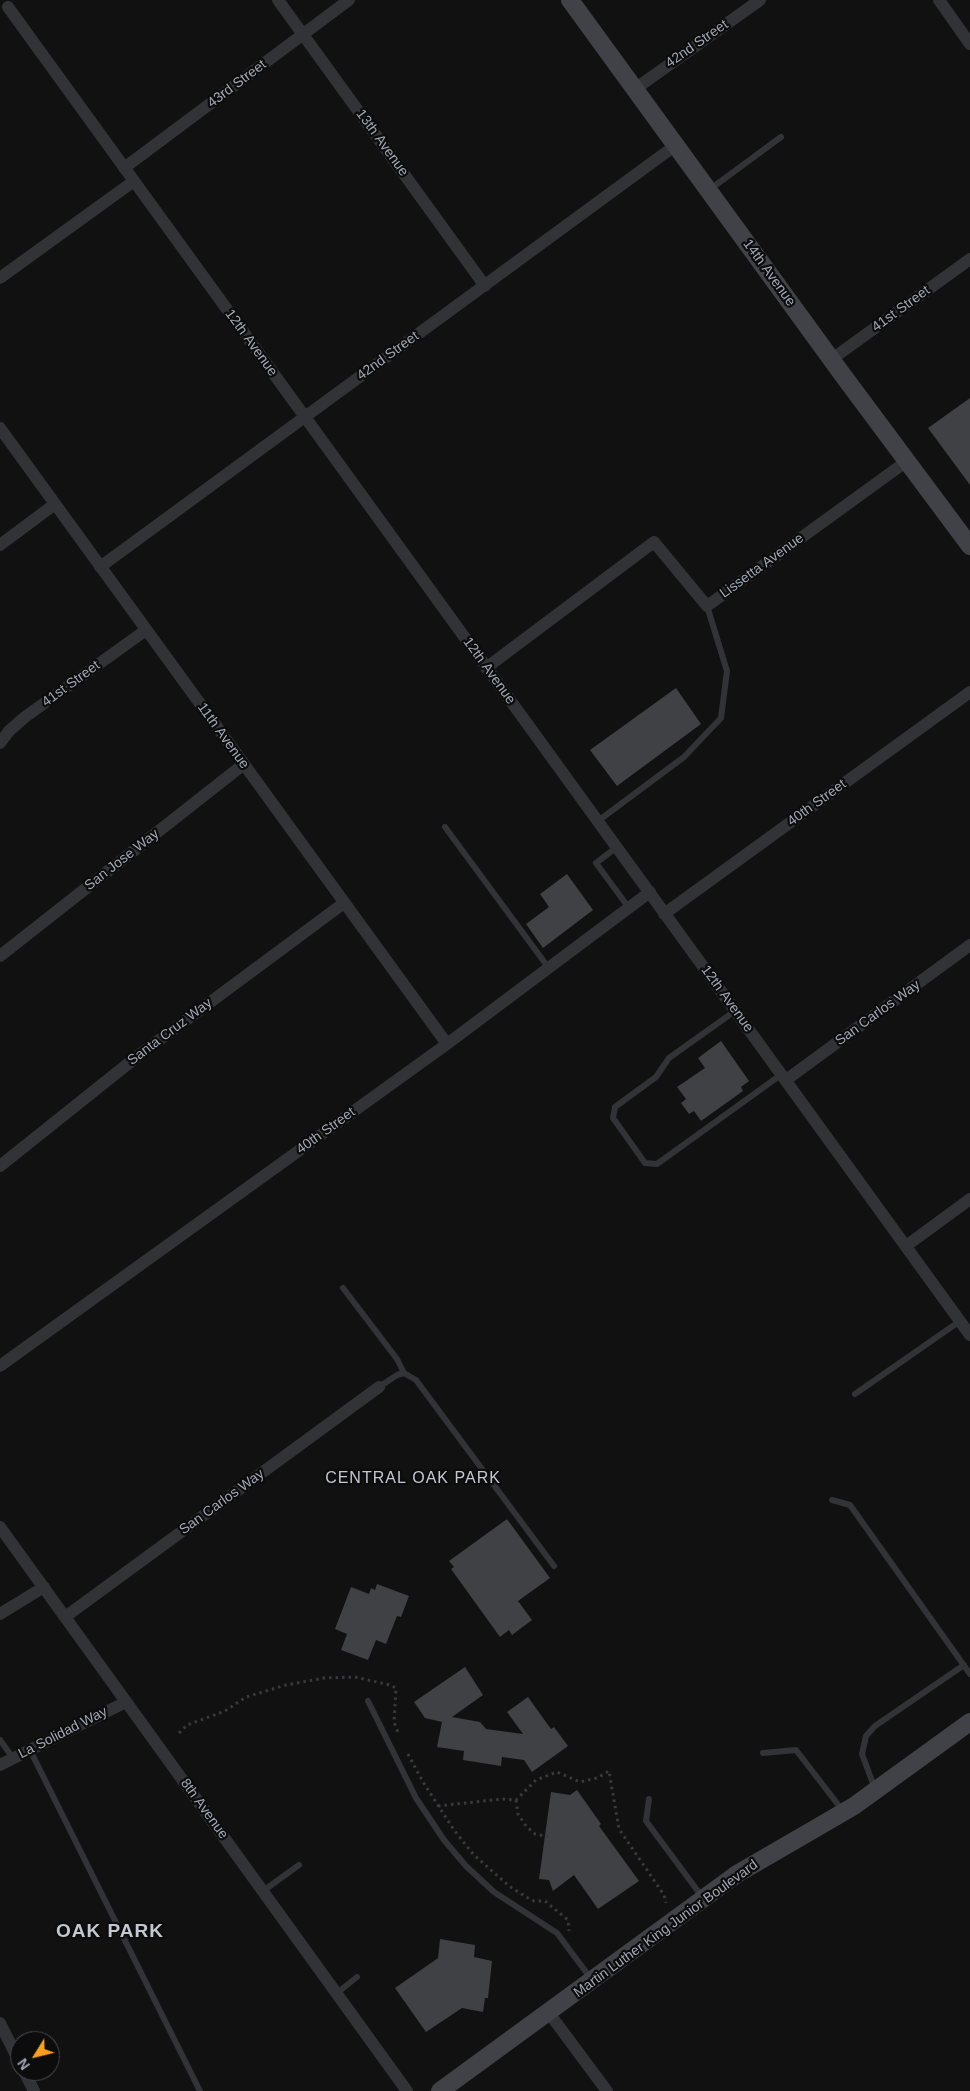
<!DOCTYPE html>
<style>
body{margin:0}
#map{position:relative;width:970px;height:2091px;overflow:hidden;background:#111112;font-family:Helvetica,sans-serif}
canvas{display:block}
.north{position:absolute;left:10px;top:2031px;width:50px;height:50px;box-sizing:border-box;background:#0c0c0d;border:1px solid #484a50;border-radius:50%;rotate:234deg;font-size:14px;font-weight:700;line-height:20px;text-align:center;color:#a1a8b4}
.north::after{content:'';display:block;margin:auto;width:18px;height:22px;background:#f9a022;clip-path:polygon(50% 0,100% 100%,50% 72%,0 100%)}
</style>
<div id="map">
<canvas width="970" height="2091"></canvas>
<div class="north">N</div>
</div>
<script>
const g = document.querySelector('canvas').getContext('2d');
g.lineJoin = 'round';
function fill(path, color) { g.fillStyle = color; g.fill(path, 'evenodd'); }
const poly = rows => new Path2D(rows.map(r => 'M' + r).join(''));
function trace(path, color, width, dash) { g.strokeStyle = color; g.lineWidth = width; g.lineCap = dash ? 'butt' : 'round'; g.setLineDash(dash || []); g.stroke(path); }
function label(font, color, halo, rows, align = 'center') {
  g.font = font + ' Helvetica,sans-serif'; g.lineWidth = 4.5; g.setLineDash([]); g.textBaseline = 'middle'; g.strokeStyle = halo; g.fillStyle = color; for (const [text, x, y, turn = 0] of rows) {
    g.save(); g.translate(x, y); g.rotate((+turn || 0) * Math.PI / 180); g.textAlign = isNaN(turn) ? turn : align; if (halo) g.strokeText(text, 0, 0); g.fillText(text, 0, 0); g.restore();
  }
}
fill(poly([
 [970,398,970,485,928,428],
 [676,688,701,724,617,786,590,750],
 [567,874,593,910,543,948,526,924,549,907,540,894],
 [721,1041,749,1081,741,1087,743,1091,701,1121,694,1111,689,1114,681,1103,686,1099,677,1087,705,1068,698,1058],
 [507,1519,550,1578,518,1601,532,1620,512,1635,509,1630,500,1637,451,1569,454,1567,449,1561],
 [377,1584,409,1596,401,1617,397,1616,386,1644,376,1640,368,1660,341,1650,347,1634,335,1629,351,1587,369,1594,371,1588,375,1590],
 [465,1667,483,1695,452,1717,480,1722,486,1729,523,1734,507,1712,528,1697,551,1729,554,1727,568,1746,532,1772,524,1760,502,1757,501,1766,463,1760,464,1751,437,1747,442,1722,425,1718,414,1702],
 [577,1790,601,1824,599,1826,639,1881,598,1909,574,1875,553,1891,549,1880,539,1879,551,1792,570,1795],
 [440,1939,475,1945,474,1957,492,1961,488,1998,485,1998,483,2012,462,2008,426,2032,395,1988,438,1958]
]), '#404145');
trace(poly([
 [179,1733,187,1725,225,1711,246,1697,286,1685,324,1678,355,1677,390,1685,396,1688,394,1722,399,1735],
 [408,1754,423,1782,454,1830,473,1854,509,1886,528,1898,534,1901,545,1901,568,1920,569,1931],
 [516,1800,518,1814,526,1826,535,1834,551,1837],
 [438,1806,502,1799,516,1800,536,1780,557,1772,580,1782,597,1778,609,1771,619,1829,664,1895,666,1903]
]), '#383a3e', 3, [2.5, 4]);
trace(poly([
 [709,190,781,137],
 [598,821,684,757,721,718,727,671,707,606],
 [445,827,548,967],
 [617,847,596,863,629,908],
 [735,1011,669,1058,656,1077,615,1107,613,1118,645,1163,657,1164,782,1074],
 [343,1288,397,1359,404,1373],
 [379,1387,397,1375,404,1373,416,1380,554,1566],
 [855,1394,960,1321],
 [832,1500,850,1505,970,1674],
 [368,1701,416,1798,444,1840,466,1866,494,1892,557,1933,592,1980],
 [0,1740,13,1758],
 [30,1750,200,2091],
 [763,1753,796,1750,843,1811],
 [875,1789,862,1754,866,1736,875,1726,964,1665],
 [649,1799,646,1821,703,1898],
 [263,1891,299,1865],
 [337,1993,357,1977]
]), '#323337', 6);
trace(poly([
 [278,0,485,286],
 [939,0,970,44],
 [8,7,970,1335],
 [635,89,760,0],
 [124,168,349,0],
 [0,278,134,181],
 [832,359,970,259],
 [0,428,447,1044],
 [0,545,55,504],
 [100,567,676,145],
 [486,668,654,542,707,606,907,461],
 [0,743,9,731,25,717,146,630],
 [664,914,970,692],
 [0,956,244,764],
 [786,1080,970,945],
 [0,1166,139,1055,344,903],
 [906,1246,970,1199],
 [0,1366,447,1044,650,892],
 [0,1527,407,2091],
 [0,1614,44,1587],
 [65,1617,379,1387],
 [0,1765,126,1702],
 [549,2013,607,2091],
 [0,2023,20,2063],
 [24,2071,34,2091]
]), '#323337', 12);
trace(poly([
 [570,0,842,374,970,546],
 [440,2091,737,1874,854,1806,970,1722]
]), '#404247', 18);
label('14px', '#a1a8b4', '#0c0c0d', [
 ["42nd Street",697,44,-35],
 ["43rd Street",237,84,-37],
 ["13th Avenue",382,143,54],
 ["14th Avenue",769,273,54],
 ["41st Street",901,309,-36],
 ["12th Avenue",251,343,54],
 ["42nd Street",388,356,-36],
 ["Lissetta Avenue",762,566,-36],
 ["12th Avenue",489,671,54],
 ["41st Street",71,684,-36],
 ["11th Avenue",223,736,54],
 ["40th Street",817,803,-36],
 ["San Jose Way",122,860,-38],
 ["12th Avenue",727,999,54],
 ["San Carlos Way",878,1013,-36],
 ["Santa Cruz Way",170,1032,-37],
 ["40th Street",326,1131,-36],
 ["San Carlos Way",222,1502,-36],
 ["La Solidad Way",63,1733,-27],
 ["8th Avenue",204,1809,54],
 ["Martin Luther King Junior Boulevard",666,1929,-36]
]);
g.letterSpacing = '1px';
label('16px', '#c2c7d0', '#0c0c0d', [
 ["CENTRAL OAK PARK",413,1479]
]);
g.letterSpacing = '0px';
g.letterSpacing = '1px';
label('bold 19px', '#c2c7d0', '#0c0c0d', [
 ["OAK PARK",110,1932]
]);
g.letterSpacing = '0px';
</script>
